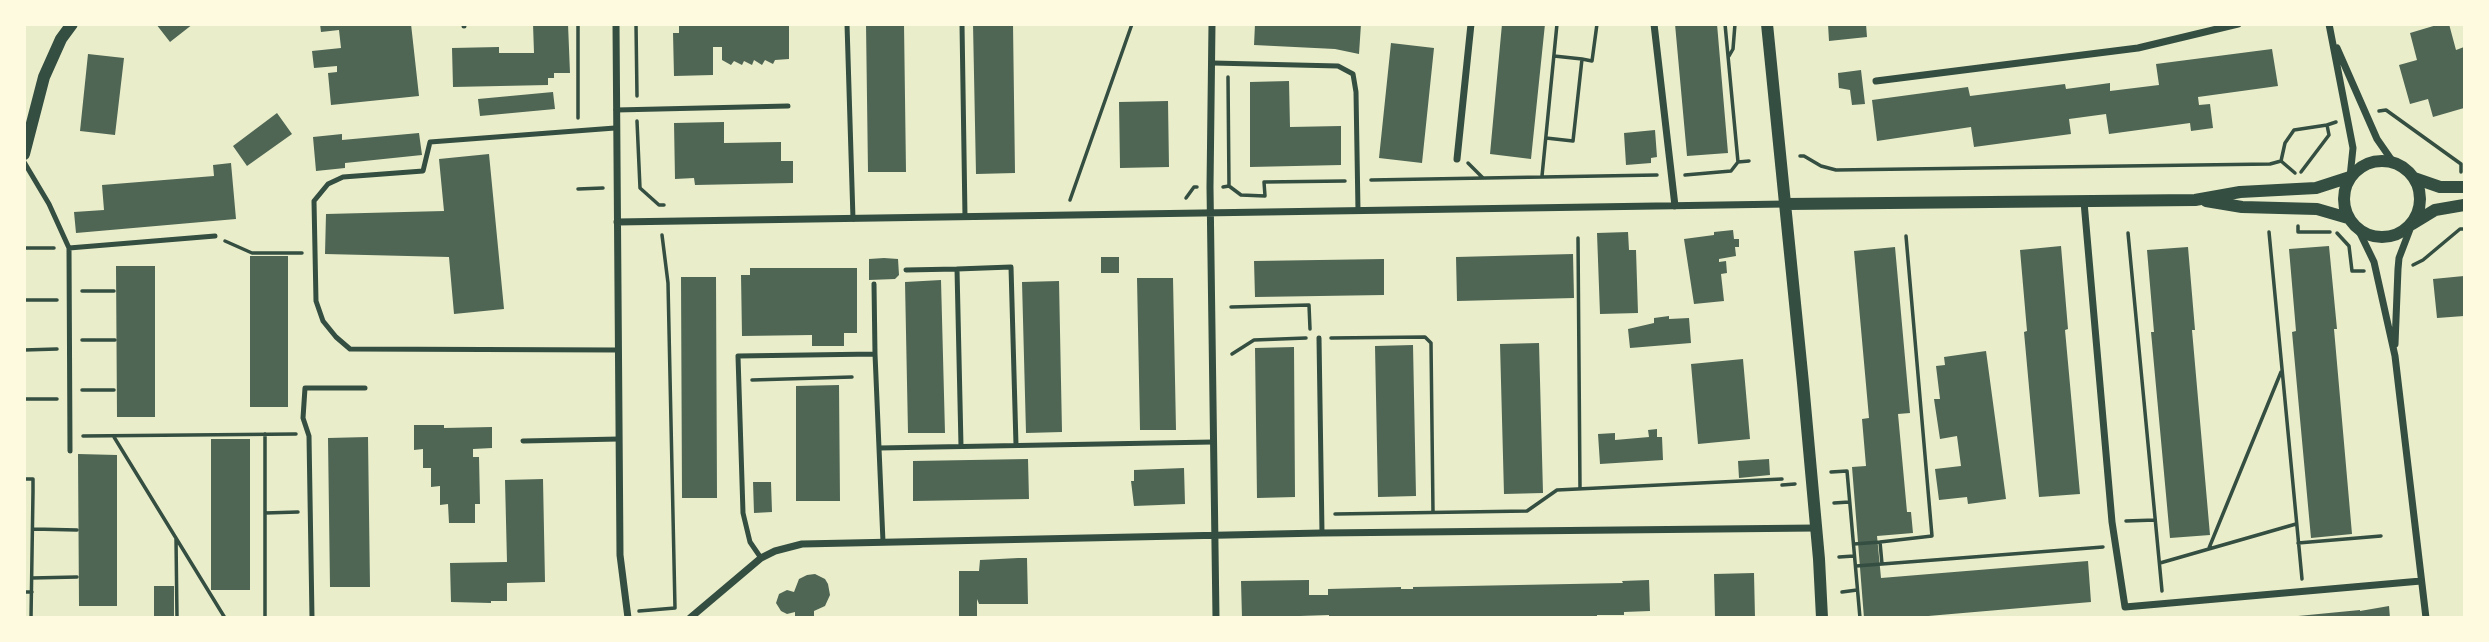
<!DOCTYPE html>
<style>
body{margin:0}
#map{position:relative;width:2489px;height:642px;overflow:hidden;background:#e9edc9;font-family:"Varela Round",sans-serif}
canvas{display:block}
.frame{position:absolute;inset:0;border:26px solid #fefae0;pointer-events:none}
</style>
<div id="map">
<canvas width="2489" height="642"></canvas>
<div class="frame"></div>
</div>
<script>
const g = document.querySelector('canvas').getContext('2d');
g.lineJoin = 'round';
function fill(path, color) { g.fillStyle = color; g.fill(path, 'evenodd'); }
const poly = rows => new Path2D(rows.map(r => 'M' + r).join(''));
function trace(path, color, width, dash) { g.strokeStyle = color; g.lineWidth = width; g.lineCap = dash ? 'butt' : 'round'; g.setLineDash(dash || []); g.stroke(path); }
fill(poly([
 [156,24,193,24,170,42],
 [320,24,411,24,419,96,331,105,328,73,337,72,337,66,314,68,312,51,341,48,339,30,321,32],
 [533,24,568,24,570,73,554,73,554,78,548,78,548,85,453,87,452,48,499,47,499,53,534,53],
 [679,24,789,26,789,59,775,60,773,64,765,60,762,65,754,60,752,65,744,61,742,65,734,61,731,65,722,60,722,47,713,47,713,75,674,76,673,33,679,33],
 [866,24,904,24,906,172,868,172],
 [973,24,1013,24,1015,173,976,174],
 [1255,24,1361,24,1359,54,1335,49,1254,45],
 [1502,24,1545,24,1531,159,1490,154],
 [1675,24,1717,24,1728,153,1687,156],
 [1828,24,1866,24,1867,37,1829,41],
 [2440,24,2449,24,2456,50,2464,47,2464,108,2433,117,2428,99,2410,104,2399,65,2417,60,2410,33],
 [1391,43,1434,48,1422,163,1379,158],
 [2272,49,2278,86,2198,97,2199,105,2210,104,2213,128,2191,131,2190,123,2109,134,2106,114,2069,119,2071,134,1974,147,1971,127,1877,141,1872,100,1968,87,1970,96,2065,84,2066,89,2110,83,2110,91,2159,85,2156,64],
 [88,54,124,58,115,135,80,131],
 [1861,70,1865,104,1852,105,1850,90,1839,88,1838,73],
 [1289,81,1290,127,1341,126,1341,165,1250,167,1250,82],
 [553,92,555,109,480,116,478,99],
 [1168,101,1169,167,1120,168,1119,102],
 [277,113,292,134,247,166,233,146],
 [724,122,724,143,781,142,781,161,793,161,793,183,695,185,694,178,675,179,674,123],
 [1655,130,1657,157,1651,158,1651,163,1626,165,1624,133],
 [419,133,422,155,345,163,345,168,316,171,313,137,342,134,342,140],
 [489,154,504,309,454,314,449,257,325,254,326,214,444,211,439,159],
 [231,163,236,219,76,233,74,212,104,210,102,185,214,176,213,165],
 [1733,230,1734,239,1739,239,1739,247,1735,247,1736,256,1719,259,1719,262,1726,261,1727,273,1721,274,1724,301,1694,304,1684,239,1714,235,1714,232],
 [1628,232,1629,250,1636,250,1638,313,1600,314,1597,233],
 [2061,246,2068,329,2065,330,2080,494,2039,497,2024,332,2027,331,2020,250],
 [2329,246,2337,329,2334,329,2352,534,2311,538,2292,332,2296,331,2289,249],
 [1895,247,1910,413,1898,414,1907,512,1911,512,1913,533,1877,536,1881,578,2088,561,2091,602,1905,618,1864,618,1852,467,1866,466,1862,419,1869,418,1854,251],
 [2188,247,2195,330,2192,330,2210,535,2170,538,2151,332,2154,332,2147,250],
 [1573,254,1574,298,1457,301,1456,257],
 [250,256,288,256,288,407,250,407],
 [1101,257,1119,257,1119,273,1101,273],
 [884,258,898,259,899,275,895,279,869,280,869,259],
 [1384,259,1384,295,1255,297,1254,261],
 [116,266,155,266,155,417,117,417],
 [750,268,857,268,857,333,844,333,844,346,812,346,812,335,742,336,741,275,750,275],
 [2464,276,2464,316,2437,318,2433,279],
 [681,277,716,277,717,498,682,498],
 [1137,278,1173,278,1176,430,1140,430],
 [941,280,945,433,908,433,905,282],
 [1059,281,1062,432,1026,433,1022,282],
 [1669,316,1669,319,1689,318,1691,343,1630,348,1628,329,1654,323,1654,318],
 [1539,343,1543,493,1504,494,1500,344],
 [1413,345,1416,496,1378,497,1375,346],
 [1294,347,1295,497,1257,498,1255,348],
 [1986,351,2006,499,1968,504,1967,497,1939,500,1935,469,1961,466,1957,436,1940,439,1934,399,1940,399,1936,366,1945,365,1944,357],
 [1743,359,1750,439,1698,444,1691,364],
 [839,385,840,501,796,501,796,386],
 [414,425,444,425,444,428,492,427,492,448,473,449,473,457,479,457,480,504,475,504,475,523,449,523,448,504,440,505,440,486,431,487,431,468,423,468,423,449,414,450],
 [1657,429,1657,437,1662,437,1663,460,1600,464,1598,434,1615,433,1615,440,1649,437,1648,430],
 [368,437,370,587,330,587,328,438],
 [211,439,250,439,250,590,211,590],
 [78,454,117,455,117,606,79,606],
 [1028,459,1029,499,913,501,913,461],
 [1769,459,1770,475,1739,478,1738,461],
 [1184,468,1185,504,1134,506,1131,481,1134,481,1134,470],
 [543,479,545,582,507,583,507,601,491,601,491,603,451,602,450,563,507,562,505,480],
 [753,482,771,482,772,512,754,513],
 [1018,558,1027,558,1028,604,979,604,977,599,977,618,959,618,959,571,979,571,980,560],
 [1754,573,1755,618,1715,618,1714,574],
 [815,574,825,579,828,584,830,595,825,606,814,611,814,618,795,618,795,612,787,614,781,611,776,603,779,594,787,590,794,592,799,579,807,575],
 [1309,580,1309,595,1328,595,1328,589,1401,587,1401,589,1413,589,1413,587,1623,583,1622,581,1649,580,1650,611,1624,612,1624,615,1597,615,1597,618,1329,618,1329,615,1242,618,1241,581],
 [154,586,174,586,174,618,154,618],
 [2389,606,2390,618,2298,618,2298,616,2360,610,2360,611]
]), '#4f6655');
trace(poly([
 [578,24,578,118],
 [636,24,637,96],
 [1725,24,1738,162],
 [1729,56,1733,49,1735,24],
 [1582,59,1592,61,1597,24],
 [1228,77,1229,186],
 [2379,111,2386,110,2461,164,2461,172],
 [637,121,640,188,659,205,664,205],
 [1546,138,1573,141,1582,59,1554,56],
 [1800,156,1804,156,1821,166,1836,170,2270,164,2281,161,2285,143,2294,130,2327,125],
 [2281,161,2295,173],
 [1468,163,1482,177],
 [2301,172,2329,135,2327,125,2336,122],
 [1685,175,1731,171,1738,162,1749,161],
 [1542,176,1557,24],
 [1371,180,1657,175],
 [1223,187,1229,186,1241,195,1265,196,1264,182,1345,181],
 [578,189,603,188],
 [1186,198,1194,187,1197,187],
 [1070,200,1132,24],
 [2298,226,2298,232,2330,232],
 [2269,232,2302,579],
 [2128,233,2162,591],
 [2337,233,2349,246,2352,271,2364,271],
 [1906,236,1932,536,1880,542,1882,564,2103,547],
 [1578,238,1580,489],
 [225,241,252,253,302,253],
 [24,248,54,248],
 [2413,265,2423,260,2460,229,2464,229],
 [82,291,114,291],
 [24,300,57,300],
 [1231,307,1309,305,1310,329],
 [1331,338,1425,337,1431,343,1433,512],
 [82,340,115,340],
 [24,350,57,349],
 [1232,354,1254,340,1306,338],
 [752,380,852,377],
 [82,390,114,390],
 [24,399,57,399],
 [265,434,265,618],
 [83,436,296,434],
 [114,437,225,618],
 [1831,472,1847,471,1860,618],
 [24,479,33,479,33,492,31,618],
 [1782,485,1795,484],
 [1834,503,1849,502],
 [265,513,298,512],
 [1335,514,1527,511,1557,490,1782,479],
 [2126,521,2155,520],
 [33,529,77,530],
 [176,539,177,618],
 [2298,543,2381,536],
 [1854,544,1880,542],
 [2209,548,2281,372],
 [1839,557,1854,556],
 [2160,563,2296,524],
 [1856,566,1882,564],
 [32,578,77,577],
 [24,592,32,592],
 [1842,592,1857,590],
 [639,611,675,608,668,283,662,235]
]), '#344e41', 3.5);
trace(poly([
 [464,24,464,26],
 [847,24,853,219],
 [962,24,965,217],
 [1213,63,1338,66,1353,74,1356,92,1358,211],
 [616,110,788,106],
 [615,128,430,142,423,171,343,177,328,184,314,201,316,301,323,321,336,337,350,349,617,350],
 [24,162,49,204,69,248,70,451],
 [69,248,215,236],
 [906,270,957,269],
 [874,284,875,354,883,542],
 [1319,338,1322,533],
 [523,441,619,439],
 [961,446,957,269,1011,267,1016,445],
 [879,448,1213,442],
 [761,558,750,542,743,513,738,356,875,354],
 [312,618,309,436,303,418,305,388,365,388]
]), '#344e41', 5);
trace(poly([
 [616,24,620,555,628,618],
 [1212,24,1210,187,1216,618],
 [1654,24,1675,206],
 [2329,24,2353,148,2350,177],
 [2337,48,2377,139,2393,162],
 [1876,81,2138,48,2238,24],
 [1457,159,1471,24],
 [2084,202,2112,522,2125,607,2421,581],
 [617,222,1786,204],
 [2359,231,2374,262,2395,356,2426,618],
 [2395,344,2398,269,2399,258,2412,224],
 [690,618,761,558,775,551,802,544,1322,533,1816,528]
]), '#344e41', 7);
trace(poly([
 [1767,24,1803,383,1819,559,1822,618],
 [24,154,44,77,61,39,72,24],
 '2344 199a38 38 0 1 1 76 0a38 38 0 1 1-76 0Z',
 [2414,178,2440,187,2464,187],
 [2206,201,2242,207,2317,209,2348,218],
 [1786,204,2195,200,2240,192,2316,188,2350,177],
 [2412,224,2435,210,2464,205]
]), '#344e41', 12);
</script>
